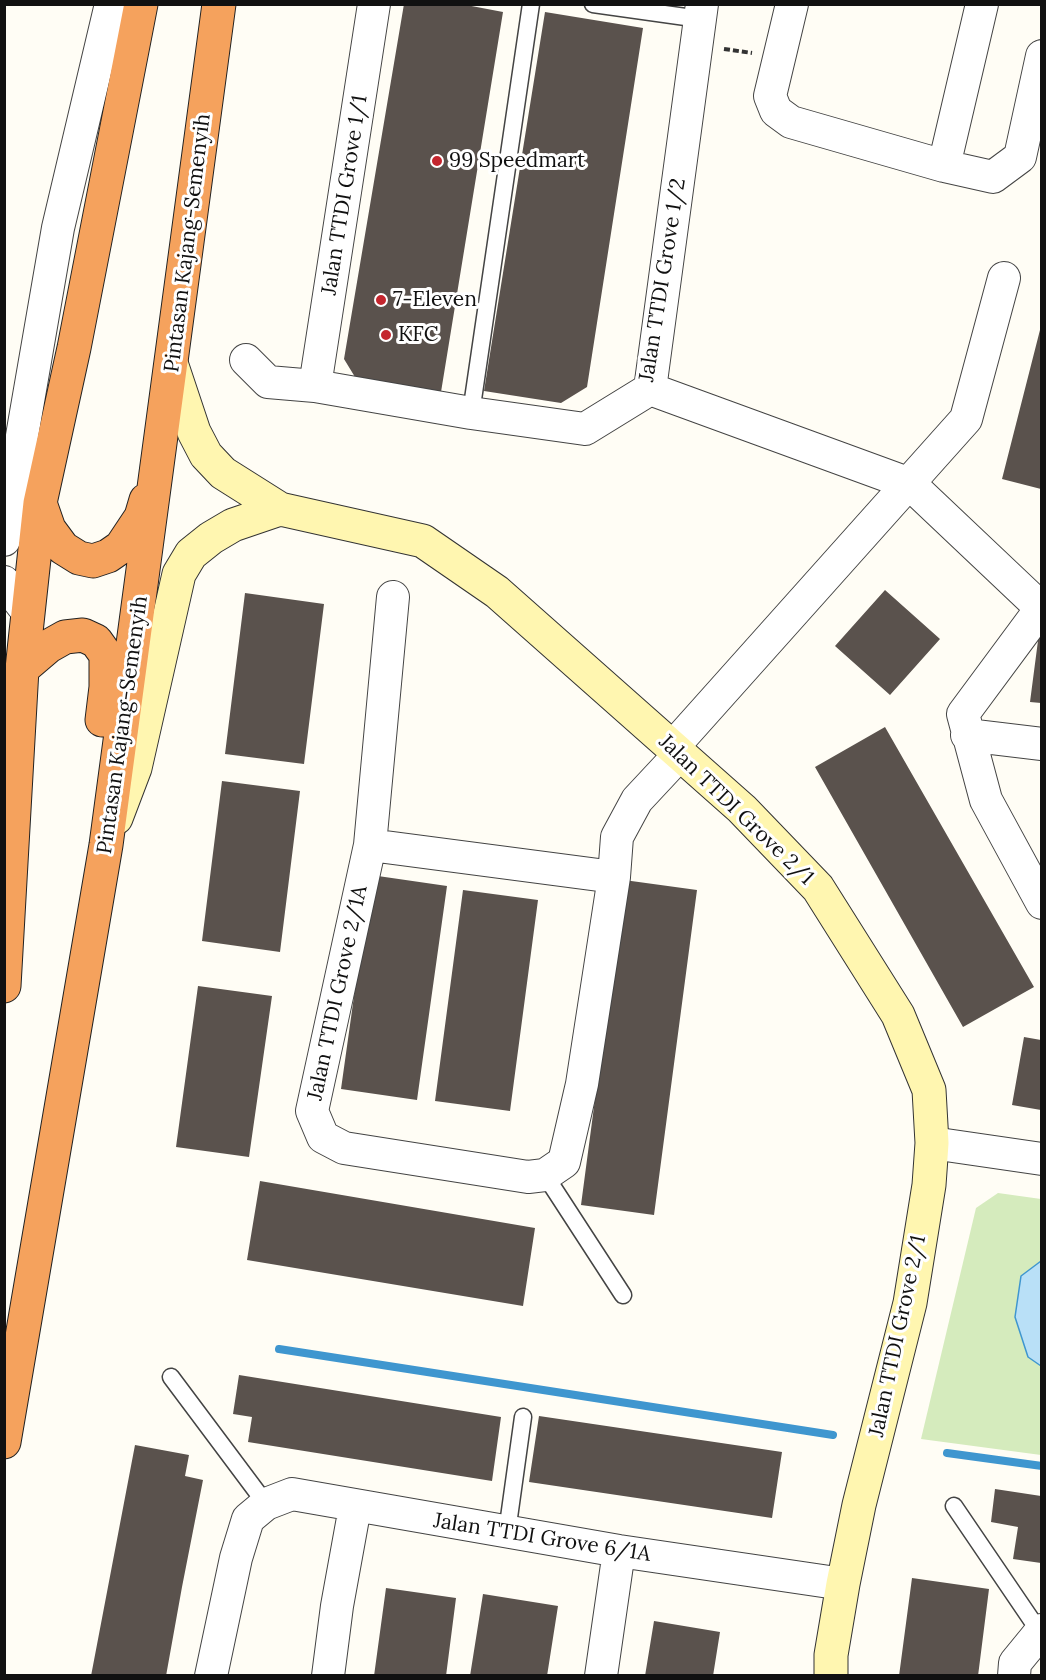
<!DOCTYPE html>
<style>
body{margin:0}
#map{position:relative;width:1046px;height:1680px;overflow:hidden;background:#fffdf5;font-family:Lora,serif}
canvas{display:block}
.frame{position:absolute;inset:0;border:6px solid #111;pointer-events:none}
</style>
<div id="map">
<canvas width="1046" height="1680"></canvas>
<div class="frame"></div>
</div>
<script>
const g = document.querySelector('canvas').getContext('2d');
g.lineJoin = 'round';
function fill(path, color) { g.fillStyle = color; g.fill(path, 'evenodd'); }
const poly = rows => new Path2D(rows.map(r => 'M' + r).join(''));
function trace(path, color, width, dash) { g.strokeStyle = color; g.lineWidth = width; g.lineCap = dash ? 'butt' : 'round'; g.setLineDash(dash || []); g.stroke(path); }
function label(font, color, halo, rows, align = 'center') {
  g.font = font + ' Lora,serif'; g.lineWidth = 6; g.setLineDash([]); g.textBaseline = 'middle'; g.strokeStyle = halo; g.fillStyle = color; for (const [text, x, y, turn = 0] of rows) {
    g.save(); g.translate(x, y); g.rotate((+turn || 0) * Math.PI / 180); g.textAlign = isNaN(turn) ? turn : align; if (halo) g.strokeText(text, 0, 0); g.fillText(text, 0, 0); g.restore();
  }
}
fill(poly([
 [998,1193,1041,1199,1041,1455,921,1439,976,1208]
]), '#d5ebbd');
const water = poly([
 [1041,1261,1041,1366,1028,1357,1015,1317,1021,1276,1041,1261]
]);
fill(water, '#b9e0f7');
trace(water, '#3f96cf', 1.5);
trace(poly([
 [279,1349,833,1435],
 [947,1453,1042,1466]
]), '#3f96cf', 8);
fill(poly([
 [404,4,461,4,503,12,441,392,355,377,344,359],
 [545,12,643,28,587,387,561,403,484,391],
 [1041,326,1041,489,1002,479],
 [885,590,940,639,890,695,835,646],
 [245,593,324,604,304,764,225,754],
 [1039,633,1041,633,1041,703,1030,702],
 [885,727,1034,987,963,1027,815,767],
 [222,781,300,791,280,952,202,941],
 [371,875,447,886,417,1100,341,1089],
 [624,880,697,890,654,1215,581,1205],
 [463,890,538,900,510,1111,435,1101],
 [198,986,272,996,249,1157,176,1147],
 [1024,1037,1041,1040,1041,1110,1012,1105],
 [260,1181,535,1228,523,1306,247,1260],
 [239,1375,501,1417,492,1481,248,1442,252,1417,233,1414],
 [539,1416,782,1452,772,1518,529,1482],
 [135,1445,189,1455,185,1476,203,1480,182,1587,166,1676,91,1676],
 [995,1489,1041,1496,1041,1563,1013,1559,1018,1527,991,1522],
 [912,1578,989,1589,978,1676,899,1676],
 [386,1588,456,1598,446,1676,374,1676],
 [483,1594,558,1606,547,1676,470,1676],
 [654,1621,720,1632,713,1676,645,1676]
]), '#5a524d');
const lane = poly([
 [593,4,700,19],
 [471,413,531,4],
 [545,1175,623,1295],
 [171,1377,266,1504],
 [954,1506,1039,1631],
 [507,1532,523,1417]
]);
const street = poly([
 [792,4,770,96,776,111,791,122,944,166,993,177,1020,157,1042,56],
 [944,166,982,4],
 [246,360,268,382,315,386,471,413,585,429,650,389,702,4],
 [315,386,374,4],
 [650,389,910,484,1042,609],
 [4,540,58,228,111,4],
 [4,582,27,611],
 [393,597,370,845,312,1111,323,1137,344,1148,528,1177,545,1175,564,1162,582,1084,614,877,617,837,637,800,679,755],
 [1040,610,963,714,986,800,1042,903],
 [967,735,1042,744],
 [672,748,966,419,1004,278],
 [370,845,614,877],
 [932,1143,1042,1159],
 [211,1676,236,1558,248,1519,266,1504,292,1494,619,1551,843,1584],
 [328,1676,337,1606,355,1507],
 [601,1676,619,1551],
 [1014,1676,1015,1663,1042,1630]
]);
const secondary = poly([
 [172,366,194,432,206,455,223,473,280,509,423,541,497,592,742,809,818,888,898,1015,929,1090,932,1143,929,1185,910,1303,859,1505,843,1584,831,1655,831,1676],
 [116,818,135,768,179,574,191,554,211,538,233,525,280,509]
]);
const highway = poly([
 [40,503,49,529,63,548,79,558,93,561,108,556,121,547,141,517,146,500],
 [22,669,49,646,65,637,83,635,96,641,106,655,106,687,102,720],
 [4,986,22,669,40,503,74,348,141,4],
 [4,1442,106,845,219,4]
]);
trace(lane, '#444', 19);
trace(street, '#444', 34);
trace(secondary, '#333', 35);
trace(highway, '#222', 35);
trace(poly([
 [724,49,752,53]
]), '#333', 4, [6, 3]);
trace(lane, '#fff', 16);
trace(street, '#fff', 32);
trace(secondary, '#fff6b0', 33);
trace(highway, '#f5a25d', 33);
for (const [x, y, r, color] of [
 [437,161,6,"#c4262e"],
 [381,300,6,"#c4262e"],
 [386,335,6,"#c4262e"]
]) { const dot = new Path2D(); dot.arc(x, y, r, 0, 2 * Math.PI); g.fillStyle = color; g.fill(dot); trace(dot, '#fff', 2); }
label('21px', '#111', '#fff', [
 ["99 Speedmart",449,161],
 ["7-Eleven",393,300],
 ["KFC",398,335]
], 'left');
label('21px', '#111', '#fff', [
 ["Jalan TTDI Grove 1/1",345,195,-81],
 ["Pintasan Kajang-Semenyih",188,243,-83],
 ["Jalan TTDI Grove 1/2",663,280,-81],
 ["Pintasan Kajang-Semenyih",123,725,-82],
 ["Jalan TTDI Grove 2/1",736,810,44],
 ["Jalan TTDI Grove 2/1A",338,993,-78],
 ["Jalan TTDI Grove 2/1",898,1336,-78],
 ["Jalan TTDI Grove 6/1A",542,1538,9]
]);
</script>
